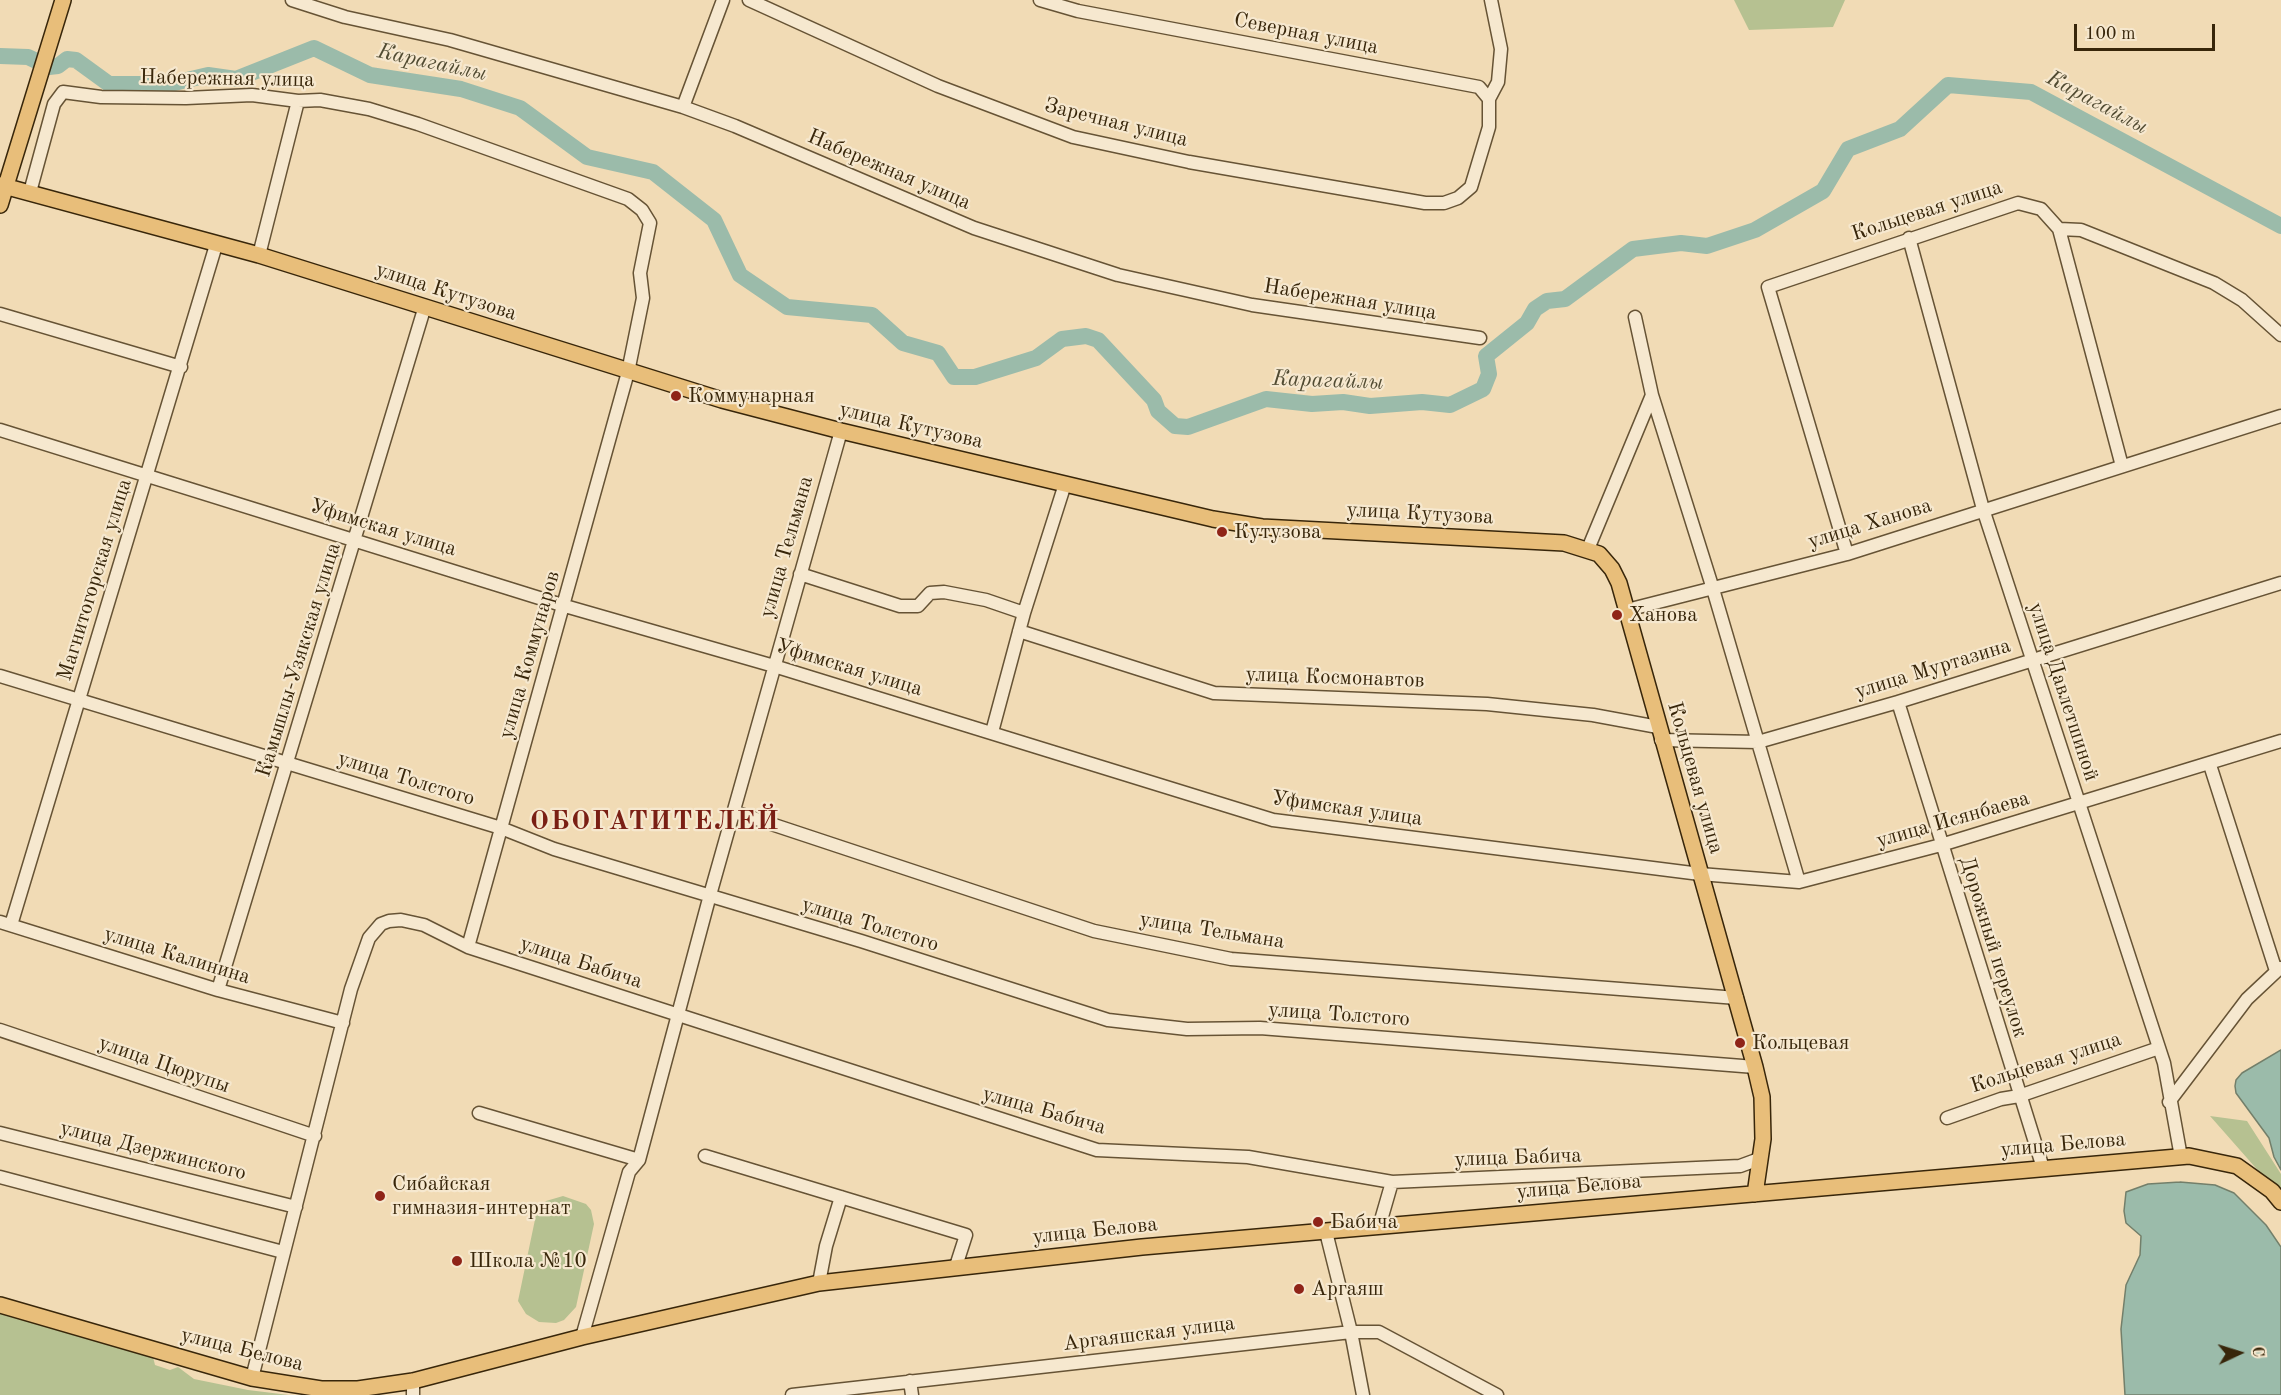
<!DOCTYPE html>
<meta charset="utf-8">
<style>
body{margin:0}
#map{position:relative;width:2281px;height:1395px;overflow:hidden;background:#f1dbb5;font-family:"Old Standard TT",serif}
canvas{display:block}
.north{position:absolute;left:2209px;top:1323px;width:60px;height:60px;-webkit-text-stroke:4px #f6e8cf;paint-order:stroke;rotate:86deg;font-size:16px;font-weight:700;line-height:24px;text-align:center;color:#38260a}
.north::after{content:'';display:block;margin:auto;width:21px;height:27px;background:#38260a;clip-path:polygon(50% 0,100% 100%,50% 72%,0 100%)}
.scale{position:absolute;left:2074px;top:24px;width:141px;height:27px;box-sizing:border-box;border:3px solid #38260a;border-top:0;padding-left:8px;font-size:18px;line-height:21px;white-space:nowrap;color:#38260a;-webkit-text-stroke:4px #f6e8cf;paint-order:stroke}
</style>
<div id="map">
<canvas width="2281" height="1395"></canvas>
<div class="north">С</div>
<div class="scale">100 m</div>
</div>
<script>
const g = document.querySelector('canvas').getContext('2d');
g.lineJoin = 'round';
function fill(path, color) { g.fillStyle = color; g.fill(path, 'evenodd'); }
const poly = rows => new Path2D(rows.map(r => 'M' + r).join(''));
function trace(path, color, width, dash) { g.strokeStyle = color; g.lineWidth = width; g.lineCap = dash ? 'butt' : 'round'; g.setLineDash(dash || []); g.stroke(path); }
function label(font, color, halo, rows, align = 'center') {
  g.font = font + ' "Old Standard TT",serif'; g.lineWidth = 4.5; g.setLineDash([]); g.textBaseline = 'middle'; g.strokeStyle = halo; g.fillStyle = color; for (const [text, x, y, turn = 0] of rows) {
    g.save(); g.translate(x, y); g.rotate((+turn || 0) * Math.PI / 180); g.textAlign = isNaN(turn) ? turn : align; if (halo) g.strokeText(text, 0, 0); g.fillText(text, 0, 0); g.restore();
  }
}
fill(poly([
 [1734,0,1845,0,1833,27,1749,30],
 [2210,1116,2247,1121,2281,1174,2281,1201,2269,1183],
 [563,1196,586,1204,591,1210,594,1224,576,1307,564,1320,556,1323,539,1322,526,1314,518,1301,537,1210,546,1201],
 [0,1312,153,1357,155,1365,170,1370,178,1367,194,1379,248,1390,289,1395,0,1395]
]), '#b6c191');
const water = poly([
 [2281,1050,2281,1170,2274,1157,2269,1138,2236,1093,2235,1086,2236,1080,2242,1073,2281,1050],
 [2180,1182,2215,1185,2234,1193,2266,1225,2281,1247,2281,1395,2125,1395,2121,1329,2126,1285,2140,1255,2141,1236,2126,1223,2124,1211,2126,1192,2148,1184,2180,1182]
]);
fill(water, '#9bbbaa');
trace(water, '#737f6a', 1.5);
trace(poly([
 [0,56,28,57,49,67,58,66,67,59,76,60,109,84,170,84,208,75,236,79,314,48,370,75,461,89,520,108,587,157,653,172,714,220,740,275,787,307,872,315,903,343,938,353,954,377,975,377,1036,358,1062,339,1086,336,1098,340,1154,400,1158,411,1175,426,1188,427,1266,399,1312,404,1343,402,1370,406,1422,402,1450,405,1483,389,1489,374,1486,356,1527,323,1535,309,1547,301,1565,299,1633,249,1681,243,1707,246,1755,230,1823,191,1848,149,1900,129,1948,85,2031,92,2281,226]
]), '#9bbbaa', 16);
const minor = poly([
 [292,0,345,17,450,40,683,107,735,126,974,228,1118,275,1252,305,1480,338],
 [749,0,938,86,1073,137,1189,162,1425,203,1444,203,1458,198,1471,187,1489,127,1489,99,1498,82,1501,49,1491,0],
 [1040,0,1078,11,1479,87,1489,99],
 [683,107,723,0],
 [30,192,54,104,63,92,101,97,186,98,252,95,298,101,320,100,369,109,418,124,628,199,642,210,650,223,640,273,643,298,628,372,468,947],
 [2059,229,2122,466],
 [1909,238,1983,509,2164,1063,2181,1157],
 [259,255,298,101],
 [0,314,181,367],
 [1635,317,1652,395,1713,589,1799,882],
 [0,430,565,606,774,666,1273,820,1700,874,1799,882,1941,845,2281,741],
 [1588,549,1652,395],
 [1847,554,1768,287,2018,203,2041,209,2059,229,2081,230,2214,283,2242,300,2281,335],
 [800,574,900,606,918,606,930,593,944,592,986,600,1024,613],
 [1627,610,1847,554,2281,416],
 [1019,631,1214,693,1487,704,1593,715,1658,727],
 [0,676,501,828,554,849,861,941,1108,1020,1187,1029,1260,1028,1755,1067],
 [1898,702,2043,1168],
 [992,732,1024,613,1065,484],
 [1661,740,1758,742,1898,702,2281,583],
 [2210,765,2276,971],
 [735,812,1094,931,1231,959,1737,998],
 [0,922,218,990,343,1023],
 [11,925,216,245],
 [218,990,425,306],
 [0,1030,315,1136],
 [2169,1102,2247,999,2280,968],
 [479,1113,639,1160],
 [1947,1118,2001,1099,2019,1096,2159,1048],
 [0,1133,296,1207],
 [705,1156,966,1235,956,1266],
 [0,1177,283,1252],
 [1379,1227,1392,1182],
 [1326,1232,1351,1332,1363,1395],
 [819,1283,826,1246,841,1197],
 [582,1337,629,1172,639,1160,710,895,841,431],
 [252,1378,351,989,369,938,381,924,389,921,401,920,424,925,468,947,1097,1150,1248,1157,1392,1182,1740,1166,1759,1159],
 [413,1381,413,1395],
 [910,1381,912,1395],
 [792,1395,1351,1332,1379,1332,1497,1395]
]);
const major = poly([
 [0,185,259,255,722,400,841,431,1213,519,1262,527,1564,543,1599,554,1612,569,1619,583,1755,1067,1762,1097,1763,1139,1755,1194],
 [0,205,63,0],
 [0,1305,252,1378,321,1389,358,1389,413,1381,582,1337,819,1283,1142,1247,2189,1156,2237,1166,2272,1191,2281,1202]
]);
trace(minor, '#665335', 15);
trace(major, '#38260a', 18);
trace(minor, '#f6e8cf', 12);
trace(major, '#e8be7a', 15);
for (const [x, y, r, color] of [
 [676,396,6,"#8f2418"],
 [1222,532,6,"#8f2418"],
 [1617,615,6,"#8f2418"],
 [1740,1043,6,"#8f2418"],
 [380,1196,6,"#8f2418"],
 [1318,1222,6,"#8f2418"],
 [457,1261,6,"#8f2418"],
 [1299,1289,6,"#8f2418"]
]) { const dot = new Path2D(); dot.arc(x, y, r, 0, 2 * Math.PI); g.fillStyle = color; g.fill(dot); trace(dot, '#f6e8cf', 2); }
label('21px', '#38260a', '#f6e8cf', [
 ["Северная улица",1306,34,11],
 ["Набережная улица",227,79,1],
 ["Заречная улица",1116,123,14],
 ["Набережная улица",889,170,23],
 ["Кольцевая улица",1927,211,-18],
 ["улица Кутузова",446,292,18],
 ["Набережная улица",1350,300,9],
 ["улица Кутузова",911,426,13],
 ["улица Кутузова",1420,514,3],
 ["улица Ханова",1870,524,-17],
 ["Уфимская улица",383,528,17],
 ["улица Тельмана",787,547,-74],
 ["Магнитогорская улица",95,580,-73],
 ["улица Коммунаров",530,655,-74],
 ["Камышлы-Узякская улица",299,660,-73],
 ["Уфимская улица",849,668,17],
 ["улица Муртазина",1933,669,-17],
 ["улица Космонавтов",1335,678,2],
 ["улица Давлетшиной",2063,692,72],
 ["Кольцевая улица",1695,778,74],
 ["улица Толстого",406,779,17],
 ["Уфимская улица",1347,809,8],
 ["улица Исянбаева",1953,820,-16],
 ["улица Толстого",870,925,17],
 ["улица Тельмана",1212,931,9],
 ["Дорожный переулок",1993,947,73],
 ["улица Калинина",177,956,17],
 ["улица Бабича",581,963,18],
 ["улица Толстого",1339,1015,4],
 ["Кольцевая улица",2046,1063,-18],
 ["улица Цюрупы",164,1065,19],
 ["улица Бабича",1044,1111,16],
 ["улица Белова",2063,1145,-5],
 ["улица Дзержинского",153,1151,14],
 ["улица Бабича",1518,1158,-2],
 ["улица Белова",1579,1187,-5],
 ["улица Белова",1095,1231,-6],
 ["Аргаяшская улица",1149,1334,-7],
 ["улица Белова",242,1350,14]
]);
label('21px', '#38260a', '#f6e8cf', [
 ["Коммунарная",688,396],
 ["Кутузова",1234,532],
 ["Ханова",1629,615],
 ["Кольцевая",1752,1043],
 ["Сибайская",392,1184],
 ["гимназия-интернат",392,1208],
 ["Бабича",1330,1222],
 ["Школа №10",469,1261],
 ["Аргаяш",1311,1289]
], 'left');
label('italic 22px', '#514b32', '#f6e8cf', [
 ["Карагайлы",432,63,12],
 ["Карагайлы",2097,103,28],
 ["Карагайлы",1328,381,2]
]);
g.letterSpacing = '1.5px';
label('bold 27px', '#7a1f14', '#f6e8cf', [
 ["ОБОГАТИТЕЛЕЙ",655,822]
]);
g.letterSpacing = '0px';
</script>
